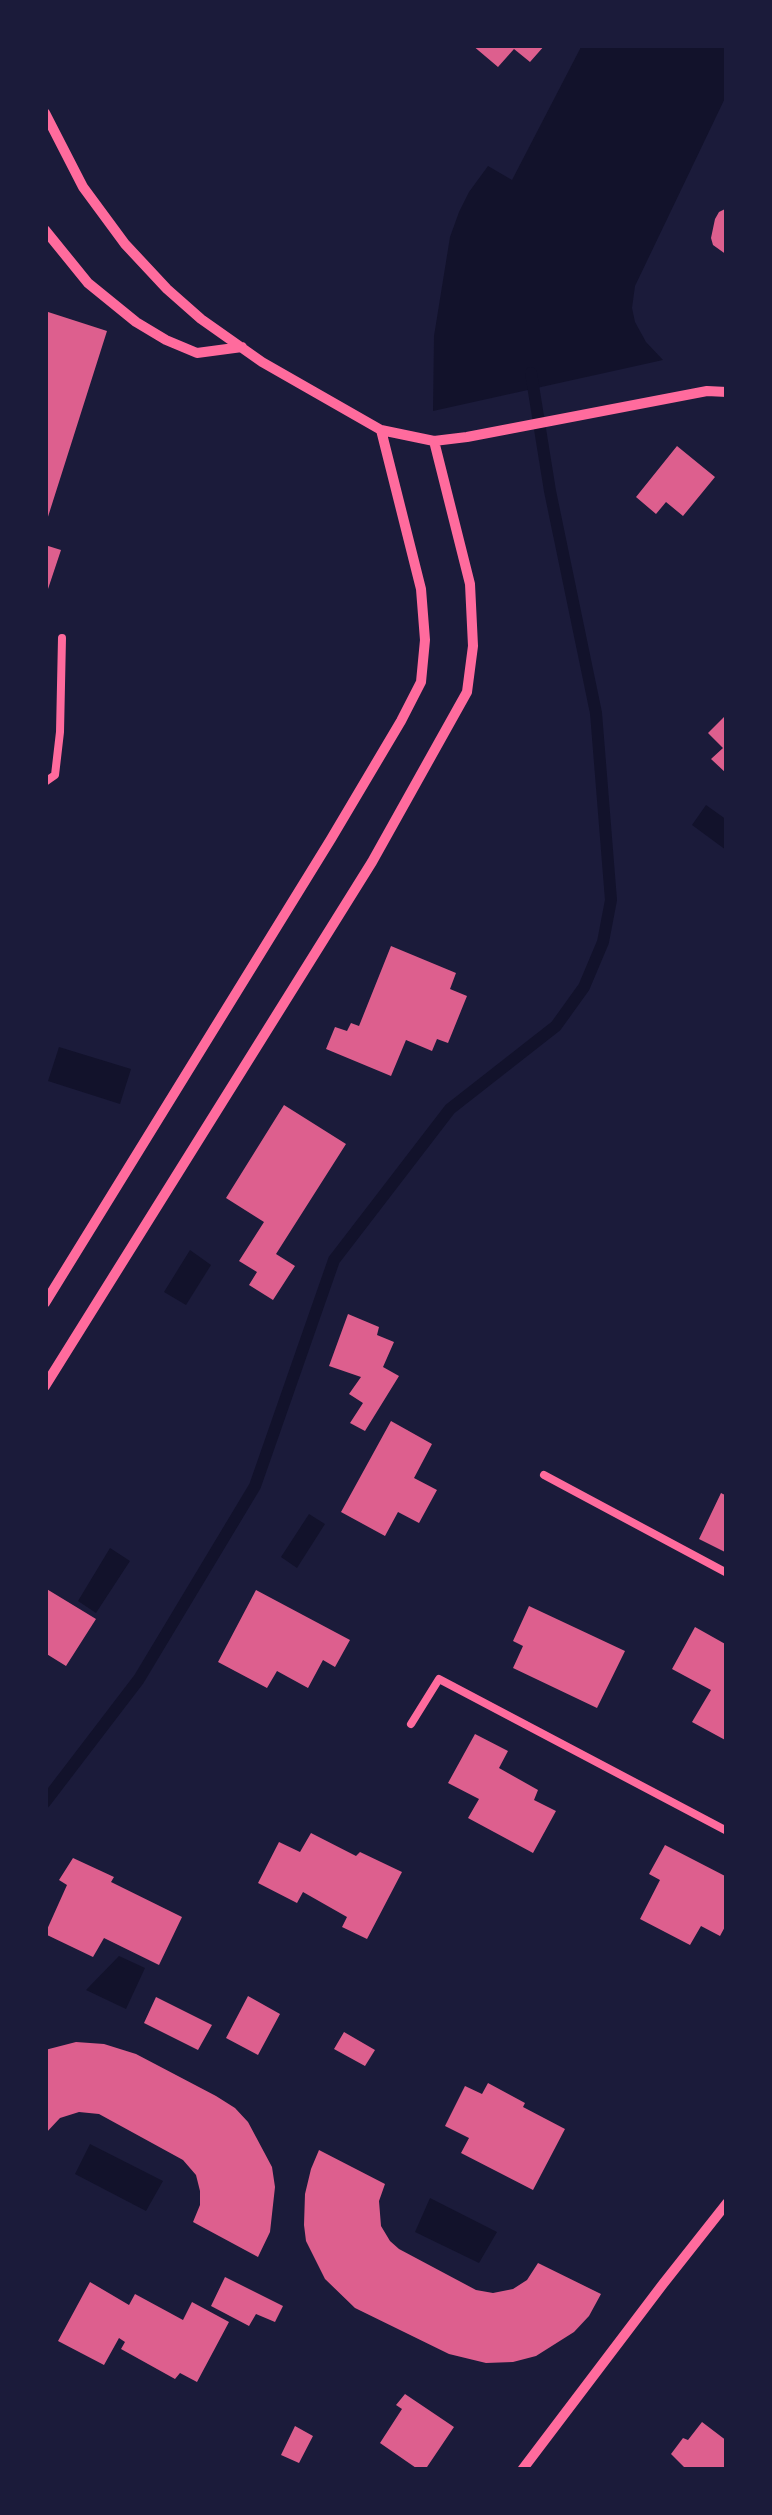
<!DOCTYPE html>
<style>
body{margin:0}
#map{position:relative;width:772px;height:2515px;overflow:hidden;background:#1b1b3a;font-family:"Source Sans 3",sans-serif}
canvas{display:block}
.frame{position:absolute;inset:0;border:48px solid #1b1b3a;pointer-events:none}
</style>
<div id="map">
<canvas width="772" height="2515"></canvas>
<div class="frame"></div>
</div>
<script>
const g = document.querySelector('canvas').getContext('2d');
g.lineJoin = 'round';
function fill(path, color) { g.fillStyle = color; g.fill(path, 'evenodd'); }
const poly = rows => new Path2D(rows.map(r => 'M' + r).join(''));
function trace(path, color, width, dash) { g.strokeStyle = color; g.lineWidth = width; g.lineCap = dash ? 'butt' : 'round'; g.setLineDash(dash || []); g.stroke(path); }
fill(poly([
 [582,45,727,45,727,94,635,286,632,308,635,322,646,342,663,360,433,411,434,336,450,237,459,212,469,192,488,166,512,180],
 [706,805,727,820,726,850,692,825],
 [59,1047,131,1069,120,1104,48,1081],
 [190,1250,211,1265,186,1305,164,1292],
 [309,1514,325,1524,297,1568,281,1557],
 [110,1548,130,1561,96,1613,78,1601],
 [119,1956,145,1968,126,2009,86,1990],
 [90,2144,163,2181,146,2211,75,2174],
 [430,2198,497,2232,479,2263,415,2232]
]), '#12122b');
trace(poly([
 [45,1802,139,1679,255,1486,334,1260,450,1109,556,1026,584,987,603,942,611,900,596,713,550,491,531,373]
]), '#12122b', 12);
fill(poly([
 [472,45,545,45,530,62,514,49,498,67],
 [727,208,727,255,713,245,711,238,715,219,719,212],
 [45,311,107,331,46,523,45,522],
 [677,446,715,477,683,516,666,502,656,514,636,497],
 [45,545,61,550,46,595,45,595],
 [727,714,727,774,711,759,723,748,708,733],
 [391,946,456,973,450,989,467,996,448,1043,437,1039,432,1051,406,1040,391,1076,326,1049,335,1027,347,1031,351,1023,359,1026],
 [284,1105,346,1144,276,1254,295,1266,273,1300,249,1285,257,1272,239,1261,264,1222,226,1198],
 [348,1314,379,1327,377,1335,394,1342,383,1367,399,1376,365,1431,350,1423,363,1403,349,1394,361,1377,329,1366],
 [391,1421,432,1444,414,1478,437,1490,419,1523,398,1512,385,1536,341,1512],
 [721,1493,727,1496,727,1553,699,1539],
 [45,1588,96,1619,66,1666,45,1653],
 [256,1590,350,1640,335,1667,323,1660,308,1688,277,1671,267,1688,218,1662],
 [529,1606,625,1651,597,1708,513,1668,523,1646,513,1641],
 [695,1627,727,1645,727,1741,692,1722,711,1690,672,1669],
 [475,1734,508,1751,499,1768,538,1790,534,1800,556,1811,533,1853,468,1818,479,1799,448,1783],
 [311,1833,356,1856,360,1852,402,1872,367,1939,342,1927,347,1917,303,1892,297,1903,258,1883,279,1842,300,1852],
 [665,1845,727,1877,727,1923,720,1936,701,1926,690,1945,640,1919,660,1880,649,1874],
 [73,1858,114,1877,111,1882,182,1917,159,1965,104,1938,93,1957,45,1934,67,1885,59,1880],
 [248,1996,280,2014,258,2055,226,2038],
 [156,1997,212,2025,198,2050,144,2023],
 [344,2032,375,2050,365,2066,334,2049],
 [76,2042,104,2044,136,2054,216,2096,235,2108,248,2122,272,2167,275,2187,270,2232,258,2257,193,2222,200,2205,200,2191,196,2175,183,2160,99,2114,79,2112,60,2118,45,2134,45,2050],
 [488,2083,525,2103,523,2107,565,2129,533,2190,461,2153,469,2138,445,2126,465,2086,482,2094],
 [319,2150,385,2184,379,2201,381,2226,390,2241,399,2249,476,2290,493,2293,513,2289,527,2280,538,2263,601,2294,589,2316,574,2332,536,2356,513,2362,486,2363,449,2354,355,2308,325,2279,306,2241,304,2225,305,2194,311,2169],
 [225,2277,283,2306,275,2322,256,2314,249,2326,211,2306],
 [90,2282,129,2305,135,2294,183,2320,192,2302,229,2322,197,2382,180,2373,175,2379,121,2349,125,2342,119,2338,104,2365,58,2341],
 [405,2394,454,2427,425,2470,419,2470,380,2443,402,2409,396,2405],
 [702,2422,727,2441,727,2470,687,2470,671,2454,683,2438,688,2440],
 [295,2426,313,2436,299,2463,281,2455]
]), '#dd5f8e');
trace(poly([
 [45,782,55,775,60,732,62,638],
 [544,1475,727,1573],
 [411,1724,439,1679,727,1831]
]), '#ff6b9d', 8);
trace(poly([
 [45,113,83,187,125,244,167,289,201,319,262,362,381,430,434,441,467,437,707,391,727,392],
 [45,230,88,283,136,322,166,340,197,353,242,347],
 [45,1303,331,839,401,721,421,682,425,640,421,589,381,430],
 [45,1386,372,862,467,692,473,646,470,584,434,441],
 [522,2470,663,2284,727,2203]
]), '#ff6b9d', 10);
</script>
